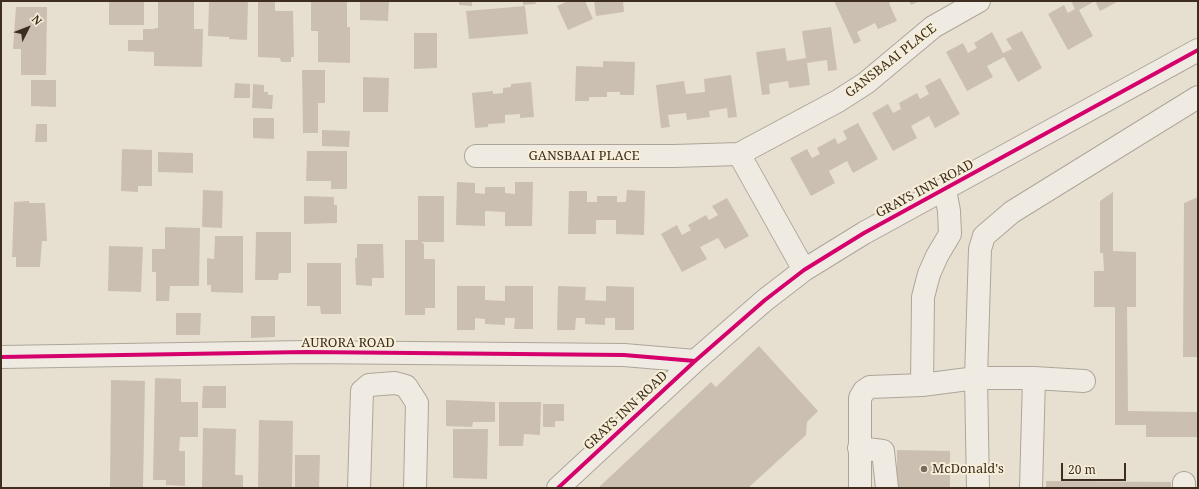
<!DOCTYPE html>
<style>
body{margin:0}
#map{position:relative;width:1199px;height:489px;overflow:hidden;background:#e7e0d1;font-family:"Noto Serif",serif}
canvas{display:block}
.frame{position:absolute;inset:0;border:2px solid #3d2e20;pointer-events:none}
.north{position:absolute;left:8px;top:8px;width:40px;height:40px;-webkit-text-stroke:3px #f7eed8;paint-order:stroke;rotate:48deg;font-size:11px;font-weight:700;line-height:16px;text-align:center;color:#3d2e20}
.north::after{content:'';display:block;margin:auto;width:14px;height:18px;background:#3d2e20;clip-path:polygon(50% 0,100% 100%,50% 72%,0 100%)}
.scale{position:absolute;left:1061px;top:463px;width:65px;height:18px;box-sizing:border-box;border:2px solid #3d2e20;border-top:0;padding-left:5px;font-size:12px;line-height:14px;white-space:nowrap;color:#3d2e20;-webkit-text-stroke:3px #f7eed8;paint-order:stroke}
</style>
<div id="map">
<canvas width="1199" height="489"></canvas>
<div class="frame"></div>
<div class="north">N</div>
<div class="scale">20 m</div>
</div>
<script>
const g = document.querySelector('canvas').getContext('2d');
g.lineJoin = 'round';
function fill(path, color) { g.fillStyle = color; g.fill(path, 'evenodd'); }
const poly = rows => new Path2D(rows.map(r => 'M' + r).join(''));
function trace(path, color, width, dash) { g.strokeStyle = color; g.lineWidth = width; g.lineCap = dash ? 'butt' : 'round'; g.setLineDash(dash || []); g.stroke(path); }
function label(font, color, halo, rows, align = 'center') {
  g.font = font + ' "Noto Serif",serif'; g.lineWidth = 4; g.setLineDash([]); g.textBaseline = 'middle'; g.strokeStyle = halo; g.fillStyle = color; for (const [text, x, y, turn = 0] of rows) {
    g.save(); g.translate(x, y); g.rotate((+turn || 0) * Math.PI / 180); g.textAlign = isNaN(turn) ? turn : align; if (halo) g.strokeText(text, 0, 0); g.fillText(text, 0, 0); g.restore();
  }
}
fill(poly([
 [109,1,144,1,144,25,109,25],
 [158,1,194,1,194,29,203,29,202,67,154,66,154,52,128,51,128,40,143,40,143,29,155,29,155,28,158,28],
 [209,1,248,1,247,40,229,39,229,37,208,36],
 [258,1,275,1,275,11,293,11,294,57,291,57,291,62,281,62,280,58,258,57],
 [311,1,347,1,347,27,350,27,350,63,318,62,318,31,311,31],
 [360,1,389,1,388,21,360,20],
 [459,1,472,1,472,6,459,5],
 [523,1,535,1,536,4,523,5],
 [568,1,585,1,593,19,568,30,557,6],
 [594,1,623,1,624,12,596,16],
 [834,1,893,1,889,3,897,21,878,29,875,23,857,32,861,41,854,44],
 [909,1,920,1,911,5],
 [1071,1,1119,1,1100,11,1095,1,1079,10,1093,36,1068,50,1048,14,1064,5,1068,13,1075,9],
 [525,6,528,34,469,39,466,11],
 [16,7,47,7,46,75,21,75,21,49,13,49],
 [831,27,837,70,828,71,827,60,807,63,810,85,789,88,788,81,769,84,770,94,762,95,756,52,785,48,787,61,806,58,802,31],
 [1022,31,1042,68,1018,82,1004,57,987,66,993,77,967,91,946,52,963,43,968,53,977,48,974,43,992,32,1003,53,1012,49,1006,39],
 [414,33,437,33,437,68,414,69],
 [603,61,635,62,634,95,620,95,620,92,607,92,607,97,589,97,589,101,575,101,576,66,603,67],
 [302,70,325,70,325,103,318,103,318,133,303,133],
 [731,75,737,117,728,118,727,108,709,111,710,117,687,120,686,113,668,115,670,127,661,128,656,85,684,81,686,94,705,92,704,79],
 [363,77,389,78,388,112,363,112],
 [940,78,960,114,935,128,929,116,911,126,917,138,893,151,872,113,888,104,893,113,901,109,899,103,917,93,920,99,929,94,925,86],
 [31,80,56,80,56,107,31,106],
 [531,82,534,117,520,118,520,114,505,115,505,123,488,124,488,127,475,128,472,93,493,91,493,94,503,93,503,88,511,87,511,84],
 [235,83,250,84,250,98,234,98],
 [253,84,264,85,264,92,268,92,268,95,273,95,272,109,252,108],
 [253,118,274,118,274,139,253,138],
 [858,123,878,159,853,173,847,161,829,171,835,183,811,196,790,158,807,149,812,158,820,154,817,148,835,138,838,144,847,139,843,131],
 [36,124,47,124,47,142,35,142],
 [322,130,350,131,349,147,322,146],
 [122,149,152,150,152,186,138,186,138,192,121,191],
 [307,151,347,151,347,189,331,189,331,181,306,181],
 [158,152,193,153,193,173,158,172],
 [457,182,475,183,475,193,485,194,485,187,505,187,505,193,515,194,515,182,533,182,532,226,505,226,505,212,485,211,485,226,456,225],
 [203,190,223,191,222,228,202,227],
 [627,190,645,191,644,235,616,234,616,220,596,220,596,234,568,234,569,191,587,191,587,202,597,202,597,196,617,196,617,202,626,202],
 [1113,192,1113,251,1136,252,1136,307,1127,307,1128,411,1198,412,1198,437,1146,437,1146,425,1115,425,1115,307,1094,307,1094,271,1104,271,1103,253,1100,253,1100,201],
 [304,196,334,197,334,205,337,205,337,223,304,224],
 [418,196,444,196,444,242,421,242,424,244,424,259,435,259,435,308,425,308,425,315,405,315,405,240,418,240],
 [1198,197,1198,357,1183,357,1184,203],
 [727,198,749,236,725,249,718,238,700,247,707,259,682,272,661,234,677,225,682,235,691,230,688,225,706,215,709,220,718,215,712,206],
 [29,201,29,203,45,203,47,241,42,241,40,267,16,267,16,257,12,257,14,202],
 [165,227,200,228,199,286,170,286,169,301,156,301,156,272,152,272,152,249,165,249],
 [256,232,291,232,291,273,279,273,278,280,255,280],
 [215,236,243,236,243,293,211,292,211,285,207,285,207,258,214,259],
 [357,244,383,244,384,278,372,278,372,286,356,285,355,258,357,258],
 [109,246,143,247,141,292,108,291],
 [307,263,341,263,341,314,321,314,320,306,307,306],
 [457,286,485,286,485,300,505,301,505,286,533,286,533,329,514,329,515,318,505,318,505,325,485,324,485,319,475,318,475,330,457,330],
 [558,286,586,287,585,300,606,301,606,286,634,287,634,330,615,330,615,318,605,318,605,325,585,324,585,318,576,318,575,330,557,330],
 [176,313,201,313,200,335,176,335],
 [251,316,275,316,275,337,251,338],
 [759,346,818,411,807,422,806,435,748,488,598,488,711,382,716,387],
 [155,378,181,379,181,402,198,402,198,437,180,437,179,451,185,451,185,486,166,485,166,480,153,480],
 [111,380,145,381,143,488,110,488],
 [203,386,226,386,226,408,202,408],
 [446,400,495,402,495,422,473,422,472,427,446,426],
 [499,402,541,402,540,435,524,434,523,446,499,446],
 [543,404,564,404,564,421,555,421,555,427,543,427],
 [259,420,293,421,292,488,258,488],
 [203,428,236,429,235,475,243,475,243,488,202,488],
 [453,429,488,429,487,479,453,478],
 [897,450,950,451,950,488,897,488],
 [295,455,320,455,319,488,295,488],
 [1046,481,1171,482,1171,488,1046,488]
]), '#cbbfb2');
const minor = poly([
 [739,154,804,270],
 [476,156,674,156,739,154,838,101,866,83,933,27,979,1],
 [1,357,306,352,624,355,695,361],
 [922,385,923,297,929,274,937,256,950,234,949,211,945,190],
 [859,448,883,451,887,488],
 [1184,483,1184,488],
 [359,488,362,391,369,385,395,383,406,386,417,403,415,488],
 [558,488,695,361,765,300,804,270,864,233,1198,50],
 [860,488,860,398,864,391,870,387,922,385,976,378,1034,378,1084,381],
 [978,488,976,378,980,249,984,236,1012,212,1198,97],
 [1031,488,1034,378]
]);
trace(minor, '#ada599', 24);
trace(minor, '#efebe3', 22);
trace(poly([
 [1,357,306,352,624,355,695,361],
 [558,488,695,361,765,300,804,270,864,233,1198,50]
]), '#d6006c', 4);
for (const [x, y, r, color] of [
 [924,469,4,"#786c5e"]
]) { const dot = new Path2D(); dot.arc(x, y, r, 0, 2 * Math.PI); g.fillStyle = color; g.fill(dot); trace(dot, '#f7eed8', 1.5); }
label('13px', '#3d2e20', '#f7eed8', [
 ["GANSBAAI PLACE",891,61,-38],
 ["GANSBAAI PLACE",584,156],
 ["GRAYS INN ROAD",925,189,-28],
 ["AURORA ROAD",348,343],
 ["GRAYS INN ROAD",626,411,-43]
]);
label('13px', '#3d2e20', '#f7eed8', [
 ["McDonald's",932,469]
], 'left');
</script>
